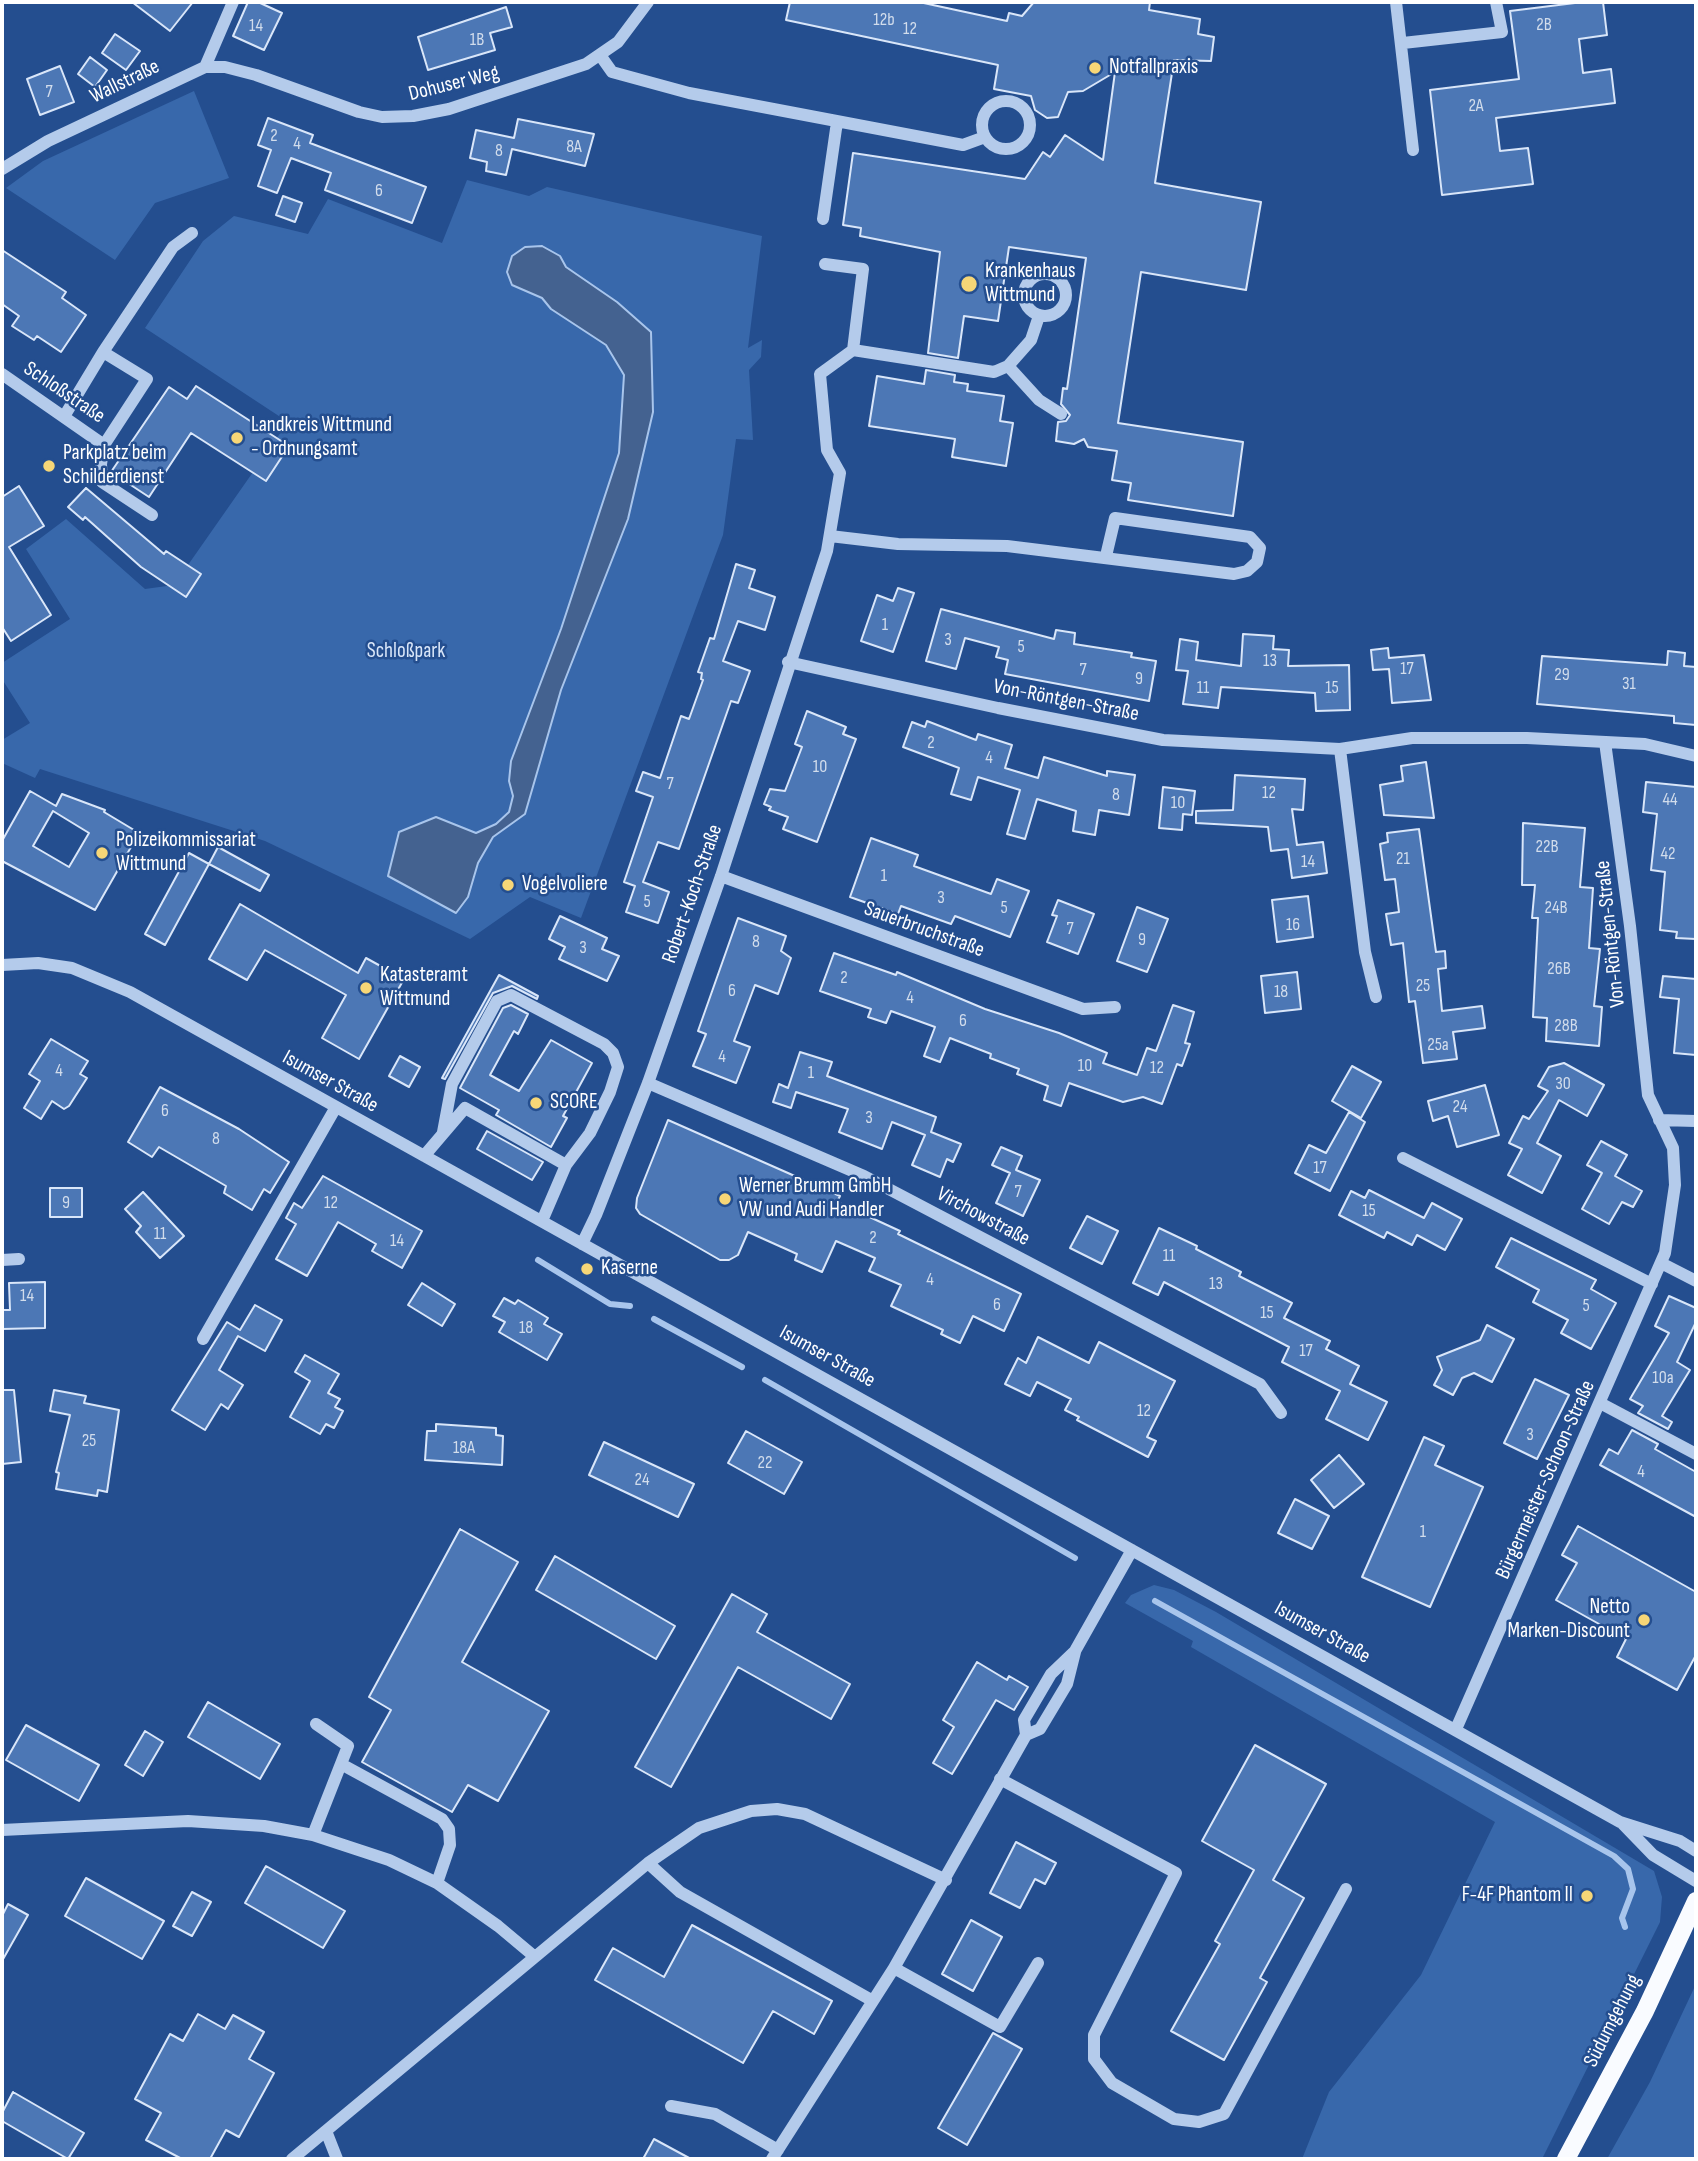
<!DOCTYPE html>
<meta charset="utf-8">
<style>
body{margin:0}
#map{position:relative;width:1698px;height:2161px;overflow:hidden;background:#244e8f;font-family:"Sofia Sans Condensed",sans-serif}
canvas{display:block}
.frame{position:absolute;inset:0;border:4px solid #fff;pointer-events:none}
</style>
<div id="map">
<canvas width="1698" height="2161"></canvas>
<div class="frame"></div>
</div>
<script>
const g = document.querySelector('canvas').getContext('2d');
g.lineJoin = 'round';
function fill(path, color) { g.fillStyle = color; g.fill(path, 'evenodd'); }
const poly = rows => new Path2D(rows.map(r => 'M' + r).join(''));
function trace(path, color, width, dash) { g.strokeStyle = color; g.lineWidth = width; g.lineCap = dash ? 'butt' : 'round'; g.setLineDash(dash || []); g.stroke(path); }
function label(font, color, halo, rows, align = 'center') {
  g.font = font + ' "Sofia Sans Condensed",sans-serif'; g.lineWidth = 5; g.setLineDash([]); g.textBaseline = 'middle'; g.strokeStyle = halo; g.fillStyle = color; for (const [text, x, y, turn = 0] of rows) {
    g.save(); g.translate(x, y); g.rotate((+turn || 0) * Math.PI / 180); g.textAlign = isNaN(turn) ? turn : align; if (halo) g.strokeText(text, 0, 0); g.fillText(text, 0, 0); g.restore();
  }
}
fill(poly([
 [194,91,229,178,155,203,115,260,6,188,43,161],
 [467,180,529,196,547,187,762,236,748,348,762,340,761,357,749,370,753,440,736,439,723,535,581,918,530,897,470,939,265,841,40,769,35,778,2,763,2,740,30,723,2,679,2,663,70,619,26,549,66,519,145,589,174,585,288,422,145,328,203,241,234,216,308,234,328,199,442,243],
 [1154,1585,1174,1590,1216,1612,1654,1871,1662,1897,1660,1922,1542,2159,1302,2159,1329,2092,1421,1975,1495,1822,1191,1647,1193,1641,1125,1603,1131,1595],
 [1696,1984,1696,2159,1607,2159,1650,2082]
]), '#3868ab');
const water = poly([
 [542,246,560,256,566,267,617,302,651,332,653,412,628,519,561,690,525,814,493,837,478,863,468,897,456,913,388,876,399,832,436,817,476,833,496,824,509,812,513,796,509,781,511,761,561,629,619,453,624,375,606,345,551,309,542,298,512,285,507,272,512,256,525,247,542,246]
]);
fill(water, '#446290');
trace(water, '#a8c5ec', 2);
trace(poly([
 [538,1260,610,1304,630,1306],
 [654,1319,742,1367],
 [765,1380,1075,1558],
 [1155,1601,1614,1856,1628,1869,1633,1889,1622,1918,1625,1927]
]), '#a8c5ec', 6);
const building = poly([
 [132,2,193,2,170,31,132,2],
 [248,2,258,2,282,13,264,50,233,36,248,2],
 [790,2,919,2,1007,21,1009,13,1022,16,1034,2,1150,2,1149,10,1200,19,1198,34,1214,37,1211,61,1174,60,1155,183,1261,202,1246,290,1141,272,1118,423,1243,442,1233,516,1128,500,1131,483,1112,480,1117,451,1088,447,1084,439,1074,444,1056,441,1058,422,1066,421,1070,415,1061,404,1063,388,1067,389,1086,258,1009,247,998,321,964,316,958,358,928,353,940,252,860,236,861,228,843,225,853,153,1025,179,1043,152,1050,157,1065,135,1103,160,1115,72,1083,91,1068,92,1058,117,1047,118,1035,110,1031,96,994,89,998,65,786,20,790,2],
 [1583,2,1603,2,1607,35,1579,39,1583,73,1611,69,1615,103,1496,118,1500,151,1528,148,1533,184,1442,195,1430,90,1519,79,1510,11,1583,2],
 [506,7,512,27,490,33,495,50,428,70,418,37,506,7],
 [115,34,140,51,126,70,102,53,115,34],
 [90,57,107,70,95,87,78,74,90,57],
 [60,66,74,102,40,115,27,79,60,66],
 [268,118,313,135,310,143,426,187,412,223,325,190,331,173,291,158,277,193,258,186,271,150,258,145,268,118],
 [518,119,594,134,585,166,512,149,506,175,486,171,487,162,470,158,476,130,514,138,518,119],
 [283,196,302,203,295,222,276,215,283,196],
 [2,250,66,292,62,298,86,315,61,352,37,336,34,340,12,326,19,316,2,304,2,250],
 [926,370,955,375,954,382,968,384,967,391,1004,396,1000,421,1013,423,1006,466,952,457,955,439,869,426,877,376,924,384,926,370],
 [196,386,289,446,266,481,191,433,149,497,111,472,169,387,187,399,196,386],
 [19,486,44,526,9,547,51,615,11,641,2,627,2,497,19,486],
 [86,488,164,554,166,551,201,574,186,597,141,567,85,517,83,520,68,507,86,488],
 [736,564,755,570,749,588,775,597,765,630,738,621,723,661,750,671,738,703,731,701,679,849,658,842,643,882,669,892,658,923,626,912,635,886,624,882,653,797,636,791,643,772,660,778,681,716,689,719,703,680,701,679,702,673,698,672,710,638,714,639,736,564],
 [898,588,914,593,893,652,861,641,877,595,893,601,898,588],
 [941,609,1054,639,1056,630,1075,633,1074,644,1132,653,1131,657,1156,661,1149,701,1005,674,1008,660,996,657,999,647,965,638,956,669,926,661,941,609],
 [1243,634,1274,636,1273,649,1289,650,1288,666,1349,665,1350,710,1316,711,1315,693,1221,687,1218,708,1183,704,1188,671,1176,670,1180,639,1198,642,1196,660,1241,666,1243,634],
 [1388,648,1389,658,1424,655,1431,700,1392,703,1389,669,1373,670,1371,650,1388,648],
 [1668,651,1685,653,1684,666,1696,667,1696,725,1674,723,1674,716,1537,704,1542,656,1667,665,1668,651],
 [807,711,846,727,843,734,856,739,817,842,783,829,788,817,769,810,771,807,764,804,770,789,785,791,802,747,795,744,807,711],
 [927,721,976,740,978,734,1012,745,1005,768,1038,778,1044,757,1107,776,1107,771,1135,775,1129,815,1099,810,1095,835,1073,831,1076,811,1037,799,1025,839,1007,834,1020,790,978,777,971,800,951,794,959,768,903,747,912,722,925,727,927,721],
 [1426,762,1434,818,1384,815,1380,785,1403,781,1401,766,1426,762],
 [1235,775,1305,779,1303,810,1292,809,1297,845,1323,842,1327,873,1292,878,1288,849,1271,851,1268,827,1196,823,1196,811,1233,810,1235,775],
 [1646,782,1696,787,1696,939,1676,938,1677,932,1660,930,1665,872,1651,870,1657,814,1643,812,1646,782],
 [1163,787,1195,791,1192,815,1183,814,1182,830,1159,828,1163,787],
 [30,791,56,806,62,794,105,810,104,812,139,833,95,910,2,861,2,841,30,791],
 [53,811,89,833,69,867,33,846,53,811],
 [1523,823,1585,828,1580,887,1593,888,1589,948,1600,949,1594,1006,1602,1007,1599,1046,1546,1041,1547,1018,1533,1017,1538,918,1532,918,1535,885,1522,885,1523,823],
 [1419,829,1436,952,1445,951,1446,968,1438,969,1442,1011,1482,1006,1485,1028,1453,1032,1457,1059,1423,1063,1415,1001,1409,1002,1403,943,1391,945,1386,914,1399,912,1395,879,1385,880,1380,844,1388,842,1387,833,1419,829],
 [871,838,918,855,914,866,991,894,997,879,1029,891,1010,937,955,916,951,924,901,906,898,914,850,897,871,838],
 [218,847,269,875,260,891,209,864,218,847],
 [189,853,209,864,165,945,145,934,189,853],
 [1308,896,1313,937,1277,942,1272,900,1308,896],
 [1058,900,1094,914,1078,954,1047,942,1057,916,1052,915,1058,900],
 [240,904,358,973,366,958,404,979,359,1059,322,1038,346,995,265,950,247,980,209,959,240,904],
 [1137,907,1168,919,1147,972,1117,961,1137,907],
 [560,916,607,938,602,949,619,956,607,981,559,959,565,947,549,939,560,916],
 [738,918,786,936,781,951,791,958,778,994,755,985,734,1041,750,1047,736,1083,693,1066,706,1034,698,1031,738,918],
 [834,953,896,975,897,972,985,1009,1059,1033,1107,1053,1103,1063,1137,1075,1147,1048,1156,1051,1173,1005,1194,1012,1185,1043,1190,1044,1182,1066,1177,1064,1162,1104,1143,1097,1123,1102,1069,1083,1061,1106,1044,1100,1048,1086,1017,1074,1019,1069,990,1058,991,1054,950,1038,940,1062,924,1056,935,1027,891,1011,886,1023,868,1017,871,1009,820,991,834,953],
 [1297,972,1301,1009,1265,1013,1261,976,1297,972],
 [499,975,538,996,537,999,512,986,493,993,445,1079,442,1078,499,975],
 [1663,976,1696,979,1696,1055,1674,1053,1679,999,1660,997,1663,976],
 [511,1005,528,1014,518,1034,514,1031,490,1075,519,1091,551,1040,592,1063,563,1116,567,1118,551,1147,496,1115,499,1110,460,1088,503,1008,511,1005],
 [51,1039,88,1061,80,1074,87,1078,69,1106,64,1109,52,1101,41,1119,24,1108,40,1081,29,1074,51,1039],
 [800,1052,832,1062,827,1076,936,1117,931,1132,961,1144,953,1162,947,1159,940,1177,912,1165,925,1135,892,1122,882,1149,839,1132,848,1109,796,1092,791,1108,773,1102,779,1084,788,1088,800,1052],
 [400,1056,420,1067,409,1087,389,1076,400,1056],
 [1564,1063,1604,1085,1587,1116,1559,1100,1537,1143,1561,1156,1542,1193,1508,1175,1522,1149,1509,1143,1523,1116,1529,1119,1548,1091,1538,1086,1549,1067,1564,1063],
 [1352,1066,1381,1082,1361,1118,1332,1101,1352,1066],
 [1485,1085,1499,1135,1457,1147,1448,1116,1433,1121,1428,1101,1485,1085],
 [160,1087,239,1129,289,1162,270,1193,264,1189,252,1210,224,1193,226,1186,159,1147,152,1157,128,1142,160,1087],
 [1349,1112,1365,1122,1330,1191,1295,1173,1309,1145,1326,1153,1349,1112],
 [668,1120,840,1196,837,1202,900,1231,898,1234,1021,1294,1004,1331,973,1316,960,1343,941,1334,943,1330,891,1306,901,1285,869,1271,875,1258,836,1241,822,1272,795,1260,797,1254,748,1232,738,1255,729,1260,720,1260,640,1214,636,1208,637,1198,668,1120],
 [487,1131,543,1162,532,1180,477,1149,487,1131],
 [1601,1141,1627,1155,1615,1176,1642,1191,1633,1207,1622,1202,1609,1224,1582,1209,1602,1173,1587,1165,1601,1141],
 [1001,1147,1022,1156,1016,1170,1040,1180,1023,1216,996,1203,1010,1173,992,1165,1001,1147],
 [323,1176,422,1231,402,1268,372,1251,376,1244,338,1222,307,1276,276,1259,296,1224,286,1218,294,1203,302,1208,323,1176],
 [50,1188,82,1188,82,1217,50,1217,50,1188],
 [1369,1190,1424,1218,1432,1203,1462,1219,1445,1250,1417,1235,1412,1245,1387,1232,1384,1238,1339,1215,1351,1191,1365,1198,1369,1190],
 [143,1192,184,1236,160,1258,136,1232,141,1226,125,1209,143,1192],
 [1087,1216,1118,1231,1102,1264,1070,1248,1087,1216],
 [1159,1228,1197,1246,1196,1249,1241,1272,1239,1276,1292,1303,1284,1318,1330,1341,1326,1349,1359,1366,1350,1384,1387,1402,1368,1440,1326,1419,1340,1391,1282,1362,1289,1347,1164,1282,1158,1295,1133,1283,1159,1228],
 [1511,1238,1596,1280,1591,1289,1616,1303,1591,1349,1561,1333,1568,1320,1533,1302,1539,1290,1496,1267,1511,1238],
 [45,1282,45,1328,2,1329,2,1310,10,1310,9,1283,45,1282],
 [422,1283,455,1304,442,1326,408,1305,422,1283],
 [1669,1296,1696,1308,1696,1322,1677,1362,1690,1370,1662,1416,1672,1422,1668,1429,1638,1413,1643,1406,1630,1399,1669,1333,1655,1326,1669,1296],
 [504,1298,515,1304,518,1300,548,1318,544,1324,562,1334,547,1360,499,1332,505,1322,493,1316,504,1298],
 [255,1305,282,1320,265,1351,238,1336,219,1370,243,1385,228,1409,221,1404,205,1430,172,1410,227,1322,240,1330,255,1305],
 [1487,1325,1514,1339,1492,1382,1474,1373,1462,1378,1453,1395,1434,1385,1442,1370,1437,1357,1480,1340,1487,1325],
 [1038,1337,1089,1363,1099,1342,1175,1381,1147,1437,1156,1441,1148,1457,1077,1420,1079,1417,1065,1410,1071,1399,1037,1382,1030,1396,1005,1384,1018,1358,1026,1363,1038,1337],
 [305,1355,339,1374,328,1393,340,1399,335,1407,343,1411,334,1428,326,1424,320,1434,290,1417,310,1381,295,1372,305,1355],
 [1535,1379,1569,1395,1537,1459,1504,1443,1535,1379],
 [2,1390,14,1390,21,1462,2,1464,2,1390],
 [54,1390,86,1396,84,1403,119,1410,107,1492,98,1490,97,1496,56,1489,59,1473,56,1472,70,1415,50,1411,54,1390],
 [436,1424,496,1428,496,1435,503,1436,502,1465,425,1460,427,1431,436,1431,436,1424],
 [1632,1430,1658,1444,1655,1449,1696,1472,1696,1517,1600,1465,1609,1449,1618,1454,1632,1430],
 [746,1431,802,1462,784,1494,728,1463,746,1431],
 [1424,1437,1444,1446,1435,1465,1483,1487,1430,1607,1362,1577,1424,1437],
 [604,1442,694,1484,678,1517,589,1475,604,1442],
 [1339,1455,1364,1484,1334,1508,1311,1480,1339,1455],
 [1295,1499,1329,1516,1312,1549,1278,1533,1295,1499],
 [1578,1526,1696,1592,1696,1655,1677,1690,1617,1657,1626,1639,1556,1600,1577,1563,1562,1555,1578,1526],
 [460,1529,518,1562,462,1662,549,1711,498,1801,468,1785,452,1812,362,1762,391,1710,369,1697,460,1529],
 [555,1556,675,1626,656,1659,536,1590,555,1556],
 [732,1594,767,1614,757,1632,850,1684,831,1719,738,1667,671,1787,635,1767,732,1594],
 [977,1662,1007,1680,1009,1676,1028,1687,1014,1710,996,1700,952,1774,933,1763,954,1727,943,1720,977,1662],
 [208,1702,280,1744,260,1779,188,1737,208,1702],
 [26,1725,99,1765,79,1801,6,1760,26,1725],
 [145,1731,163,1742,143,1776,125,1765,145,1731],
 [1255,1745,1326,1784,1273,1880,1304,1898,1260,1978,1267,1982,1224,2060,1171,2031,1220,1944,1215,1941,1254,1870,1202,1841,1255,1745],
 [1016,1842,1056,1863,1045,1884,1035,1879,1020,1908,990,1893,1016,1842],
 [266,1866,345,1911,323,1948,245,1903,266,1866],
 [86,1878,164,1921,142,1959,65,1916,86,1878],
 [192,1892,211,1902,192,1936,173,1926,192,1892],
 [8,1904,28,1915,2,1961,2,1916,8,1904],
 [971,1920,1002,1937,973,1991,942,1974,971,1920],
 [692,1925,832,2001,814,2034,773,2011,743,2063,595,1980,613,1948,664,1977,692,1925],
 [198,2014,225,2029,233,2015,264,2032,249,2059,274,2073,239,2137,226,2130,210,2159,182,2159,146,2140,161,2113,135,2099,170,2034,183,2041,198,2014],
 [993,2033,1022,2049,967,2145,938,2128,993,2033],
 [13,2092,84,2133,68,2159,2,2121,2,2113,13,2092],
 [654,2139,691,2159,643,2159,654,2139]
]);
fill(building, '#4c77b5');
trace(building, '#d9e6f9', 2);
trace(poly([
 [1396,2,1413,150],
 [1403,43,1502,32,1496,2],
 [600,55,612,72,689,93,963,145,985,137],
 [205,67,233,2],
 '982 125a24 24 0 1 1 48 0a24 24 0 1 1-48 0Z',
 [2,169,48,141,205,67,225,67,256,75,359,112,382,117,413,116,449,109,586,64,618,42,648,2],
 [823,219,837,122],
 [825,264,863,269,853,350],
 '1024 295a21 21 0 1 1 42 0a21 21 0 1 1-42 0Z',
 [103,352,173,247,192,233],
 [1008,366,1039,400,1061,414],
 [2,374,104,445],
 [65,415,103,352,147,379,104,445,101,464,102,482,152,515],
 [830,536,898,544,1007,546,1234,574,1247,571,1257,562,1260,548,1250,537,1115,518,1106,556],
 [788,662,998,708,1163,740,1340,749,1412,738,1527,738,1645,744,1696,756],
 [1340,749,1365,952,1376,997],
 [721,876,1083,1009,1115,1007],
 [2,965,38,963,72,968,130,992,1620,1822,1680,1841,1696,1851],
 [648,1083,864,1176,1260,1384,1281,1413],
 [1659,1120,1696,1121],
 [443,1132,452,1084,497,1001,511,995,604,1044,613,1053,618,1067,610,1092,590,1133,566,1165,542,1221],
 [424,1156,465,1108,566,1165],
 [1403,1158,1652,1284],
 [582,1244,596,1215,648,1083,721,876,827,551,840,473,827,450,820,374,853,350,994,372,1008,366,1031,340,1039,316],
 [2,1260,19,1259],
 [1661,1263,1696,1281],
 [203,1339,336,1107],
 [1600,1403,1696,1454],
 [1456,1729,1665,1253,1675,1185,1673,1148,1648,1095,1630,926,1605,742],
 [1026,1735,1040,1729,1067,1684,1075,1652],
 [341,1764,442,1819,449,1829,450,1845,437,1883],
 [1000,1779,1176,1873,1094,2035,1094,2059,1112,2083,1174,2119,1199,2122,1224,2114,1346,1889],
 [1623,1824,1653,1855,1696,1881],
 [2,1830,188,1821,264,1826,313,1835,389,1860,437,1883,498,1926,535,1957],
 [313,1835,348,1746,316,1724],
 [648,1863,680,1892,873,2001],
 [894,1968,1000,2027,1038,1963],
 [671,2106,715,2114,778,2150],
 [326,2131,337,2159],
 [292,2159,648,1863,699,1828,751,1811,777,1809,805,1814,946,1880],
 [772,2159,894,1968,1026,1735,1024,1720,1051,1674,1075,1651,1132,1550]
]), '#b4cbeb', 12);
trace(poly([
 [1566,2159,1645,2011,1696,1901]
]), '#f9fbff', 18);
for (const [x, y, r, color] of [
 [1095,68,7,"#f6d677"],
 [969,284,9,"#f6d677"],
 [237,438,7,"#f6d677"],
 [49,466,7,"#f6d677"],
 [102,853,7,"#f6d677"],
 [508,885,7,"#f6d677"],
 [366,988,7,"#f6d677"],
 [536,1103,7,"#f6d677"],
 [725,1199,7,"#f6d677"],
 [587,1269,7,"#f6d677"],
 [1644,1620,7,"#f6d677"],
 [1587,1896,7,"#f6d677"]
]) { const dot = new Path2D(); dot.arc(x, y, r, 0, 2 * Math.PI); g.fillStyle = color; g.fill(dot); trace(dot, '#244e8f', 2.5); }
label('18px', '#d2ddec', null, [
 ["12b",884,20],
 ["2B",1544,25],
 ["14",256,26],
 ["12",910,29],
 ["1B",477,40],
 ["7",49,92],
 ["2A",1476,106],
 ["2",274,136],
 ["4",297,144],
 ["8A",574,147],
 ["8",499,151],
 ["6",379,191],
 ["1",885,625],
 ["3",948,640],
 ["5",1021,647],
 ["13",1270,661],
 ["17",1407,669],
 ["7",1083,670],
 ["29",1562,675],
 ["9",1139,679],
 ["31",1629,684],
 ["11",1203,688],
 ["15",1332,688],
 ["2",931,743],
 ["4",989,758],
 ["10",820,767],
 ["7",670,784],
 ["12",1269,793],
 ["8",1116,795],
 ["44",1670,800],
 ["10",1178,803],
 ["22B",1547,847],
 ["42",1668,854],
 ["21",1403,859],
 ["14",1308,862],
 ["1",884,876],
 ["3",941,898],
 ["5",647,902],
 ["5",1004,908],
 ["24B",1556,908],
 ["16",1293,925],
 ["7",1070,929],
 ["9",1142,940],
 ["8",756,942],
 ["3",583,948],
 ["26B",1559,969],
 ["2",844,978],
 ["25",1423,986],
 ["6",732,991],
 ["18",1281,992],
 ["4",910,998],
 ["6",963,1021],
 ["28B",1566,1026],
 ["25a",1438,1045],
 ["4",722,1057],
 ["10",1085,1066],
 ["12",1157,1068],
 ["4",59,1071],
 ["1",811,1073],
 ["30",1563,1084],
 ["24",1460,1107],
 ["6",165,1111],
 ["3",869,1118],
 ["8",216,1139],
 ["17",1320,1168],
 ["7",1018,1192],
 ["9",66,1203],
 ["12",331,1203],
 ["15",1369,1211],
 ["11",160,1234],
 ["2",873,1238],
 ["14",397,1241],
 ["11",1169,1256],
 ["4",930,1280],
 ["13",1216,1284],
 ["14",27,1296],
 ["6",997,1305],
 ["5",1586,1306],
 ["15",1267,1313],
 ["18",526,1328],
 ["17",1306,1351],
 ["10a",1663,1378],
 ["12",1144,1411],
 ["3",1530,1435],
 ["25",89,1441],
 ["18A",464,1448],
 ["22",765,1463],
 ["4",1641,1472],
 ["24",642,1480],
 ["1",1423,1532]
]);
label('21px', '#fff', '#244e8f', [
 ["Notfallpraxis",1109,68],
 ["Krankenhaus",985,272],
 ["Wittmund",985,296],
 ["Landkreis Wittmund",251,426],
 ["- Ordnungsamt",251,450],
 ["Parkplatz beim",63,454],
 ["Schilderdienst",63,478],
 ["Polizeikommissariat",116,841],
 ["Wittmund",116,865],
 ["Vogelvoliere",522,885],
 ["Katasteramt",380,976],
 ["Wittmund",380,1000],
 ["SCORE",550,1103],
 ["Werner Brumm GmbH",739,1187],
 ["VW und Audi Handler",739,1211],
 ["Kaserne",601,1269],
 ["Netto",1630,1608,"right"],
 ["Marken-Discount",1630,1632,"right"],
 ["F-4F Phantom II",1573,1896,"right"]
], 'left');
label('21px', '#fff', '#244e8f', [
 ["Wallstraße",125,82,-26],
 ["Dohuser Weg",454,84,-14],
 ["Schloßstraße",64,393,34],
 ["Von-Röntgen-Straße",1066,701,11],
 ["Robert-Koch-Straße",693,894,-71],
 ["Sauerbruchstraße",924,930,20],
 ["Von-Röntgen-Straße",1611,934,-96],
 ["Isumser Straße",330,1082,29],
 ["Virchowstraße",983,1217,28],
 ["Isumser Straße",827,1357,29],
 ["Bürgermeister-Schoon-Straße",1546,1480,-66],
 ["Isumser Straße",1322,1633,29],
 ["Südumgehung",1613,2021,-63]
]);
label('21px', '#d9e6f9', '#244e8f', [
 ["Schloßpark",406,652]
]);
</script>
